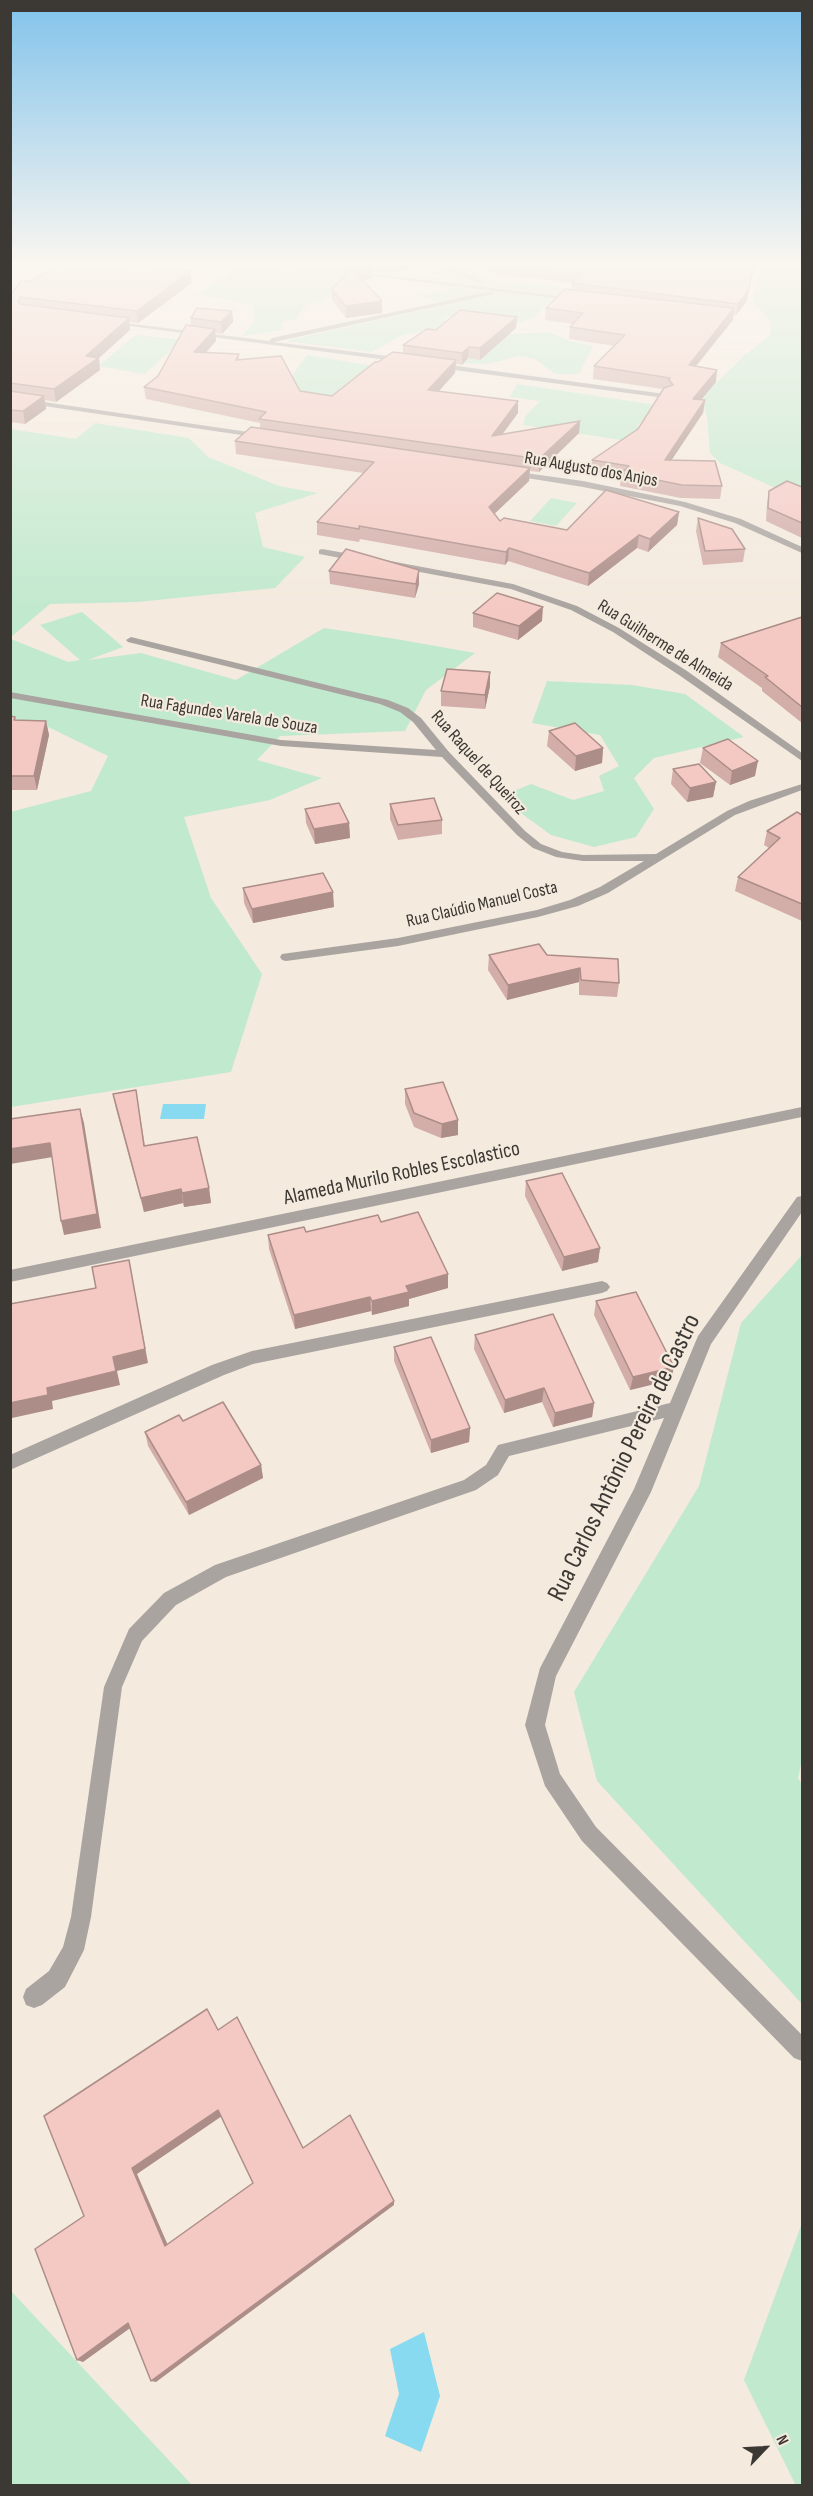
<!DOCTYPE html>
<meta charset="utf-8">
<style>
body{margin:0}
#map{position:relative;width:813px;height:2496px;overflow:hidden;background:#f4eade;font-family:"Sofia Sans Condensed",sans-serif}
canvas{display:block}
.frame{position:absolute;inset:0;border:12px solid #3c3833;pointer-events:none}
.north{position:absolute;left:735px;top:2418px;width:60px;height:60px;-webkit-text-stroke:4px #f4eade;paint-order:stroke;rotate:65deg;font-size:16px;font-weight:700;line-height:24px;text-align:center;color:#3c3833}
.north::after{content:'';display:block;margin:auto;width:21px;height:27px;background:#3c3833;clip-path:polygon(50% 0,100% 100%,50% 72%,0 100%)}
</style>
<div id="map">
<canvas width="813" height="2496"></canvas>
<div class="frame"></div>
<div class="north">N</div>
</div>
<script>
const g = document.querySelector('canvas').getContext('2d');
g.lineJoin = 'round';
function fill(path, color) { g.fillStyle = color; g.fill(path, 'evenodd'); }
const poly = rows => new Path2D(rows.map(r => 'M' + r).join(''));
function trace(path, color, width, dash) { g.strokeStyle = color; g.lineWidth = width; g.lineCap = dash ? 'butt' : 'round'; g.setLineDash(dash || []); g.stroke(path); }
function label(font, color, halo, rows, align = 'center') {
  g.font = font + ' "Sofia Sans Condensed",sans-serif'; g.lineWidth = 4.5; g.setLineDash([]); g.textBaseline = 'middle'; g.strokeStyle = halo; g.fillStyle = color; for (const [text, x, y, turn = 0] of rows) {
    g.save(); g.translate(x, y); g.rotate((+turn || 0) * Math.PI / 180); g.textAlign = isNaN(turn) ? turn : align; if (halo) g.strokeText(text, 0, 0); g.fillText(text, 0, 0); g.restore();
  }
}
fill(poly([
 [215,262,286,262,299,269,333,262,359,262,366,265,322,301,307,304,296,319,281,322,283,330,242,336,255,321,252,305,197,294,212,282,229,275],
 [402,262,452,262,489,280,549,284,566,290,545,305,534,318,512,324,468,310,443,319,454,326,481,332,513,334,549,332,570,341,593,346,579,374,555,374,535,359,518,356,488,364,459,363,474,340,435,330,402,335,372,352,285,341,442,306,422,295,447,290,414,277,443,277],
 [763,262,802,262,802,500,720,463,710,453,707,417,702,400,712,387,744,356,770,335,771,321,752,301],
 [136,335,182,340,145,374,98,366],
 [307,355,374,366,333,402,291,395,287,383],
 [517,384,663,406,637,425,660,446,523,425,525,417,540,401,510,397],
 [95,423,189,438,208,457,279,486,318,493,255,513,263,547,305,557,275,588,137,602,50,604,11,637,11,429,76,439],
 [551,498,577,503,556,526,530,521],
 [82,612,123,647,88,660,141,653,236,680,324,628,396,639,475,653,426,690,405,731,280,736,257,760,322,778,270,800,184,817,211,898,262,974,231,1072,11,1107,10,812,91,791,108,756,46,726,11,718,11,639,68,662,80,660,40,625],
 [547,681,632,685,685,694,744,737,654,758,634,778,654,809,636,837,594,847,551,835,499,797,531,784,573,800,604,791,599,776,619,766,600,735,532,723],
 [802,1255,802,1760,798,1778,802,1785,802,2004,597,1781,574,1692,699,1486,741,1323],
 [802,2223,802,2485,796,2486,744,2380],
 [10,2291,11,2291,192,2485,11,2485]
]), '#c1e9ce');
fill(poly([
 [163,1104,206,1104,204,1119,160,1119],
 [424,2332,440,2396,421,2452,385,2436,399,2394,390,2349]
]), '#87daef');
fill(poly([
 [255,262,275,262,582,299,579,301,255,262],
 [427,262,436,262,485,282,480,283,427,262],
 [492,291,494,294,274,342,405,358,402,362,107,323,110,321,269,341,272,338,492,291],
 [435,363,665,394,669,396,665,398,432,367,435,363],
 [10,397,262,434,266,436,262,438,10,401,10,397],
 [511,471,583,481,685,502,741,519,802,547,802,553,735,523,680,506,583,487,508,475,508,471,511,471],
 [322,549,362,556,367,559,362,562,319,554,319,550,322,549],
 [385,560,513,584,577,606,619,628,687,671,802,753,802,761,679,675,613,632,571,610,511,589,382,565,380,563,385,560],
 [131,637,388,700,408,708,421,718,449,752,525,831,541,844,562,852,583,855,656,854,727,811,749,801,802,784,802,790,735,815,608,893,578,906,538,917,398,946,286,961,282,960,280,957,282,954,398,938,537,910,570,900,600,887,644,861,583,861,556,857,533,848,517,835,442,757,281,746,10,698,10,692,281,740,436,750,413,722,400,712,380,704,128,642,126,640,131,637],
 [802,1107,802,1117,10,1282,10,1270,802,1107],
 [802,1196,802,1212,711,1344,651,1492,556,1676,545,1725,560,1774,596,1827,802,2035,802,2061,794,2058,582,1841,545,1786,525,1725,540,1668,634,1489,664,1418,509,1456,498,1475,476,1490,226,1577,176,1605,142,1641,122,1687,91,1917,84,1950,65,1987,42,2005,34,2008,26,2005,23,1997,26,1989,49,1971,63,1947,71,1917,104,1687,129,1629,164,1593,215,1565,464,1480,486,1465,498,1445,670,1403,698,1336,797,1197,802,1196],
 [602,1281,607,1283,610,1287,607,1291,602,1293,253,1364,224,1375,10,1470,10,1455,212,1365,252,1351,602,1281]
]), '#aaa4a1');
fill(poly([
 [61,262,142,262,142,265,192,283,138,323,129,322,130,330,99,358,100,370,56,402,45,400,46,409,25,424,10,422,10,295],
 [365,262,428,262,428,265,390,273,372,271,372,278,363,280,382,313,346,318,332,300,331,289,365,266],
 [488,262,756,262,746,302,736,315,733,315,733,320,696,366,716,382,701,400,705,400,703,413,671,460,722,486,720,499,681,498,620,486,621,477,591,472,592,460,638,429,663,389,593,379,594,366,615,346,569,339,570,327,573,324,545,320,546,308,571,290,572,283,487,273],
 [232,311,233,322,222,334,215,333,216,341,206,353,239,354,239,360,300,391,332,396,378,362,403,354,403,345,436,330,516,328,480,360,468,358,462,365,456,364,455,373,438,392,518,401,518,413,502,435,580,421,579,433,539,472,530,471,529,481,494,514,500,521,567,530,679,512,677,525,648,552,637,548,588,586,508,561,505,565,360,539,359,542,317,535,317,522,363,473,236,454,235,441,260,428,260,423,146,399,144,387,158,376,191,326,191,318],
 [802,487,802,538,766,521,767,504,769,491],
 [698,518,745,549,743,562,703,565,696,531],
 [419,570,419,584,415,598,330,584,329,571],
 [473,613,542,621,518,640,473,627],
 [802,617,802,723,762,691,762,688,718,657,721,643],
 [490,686,485,709,441,706,441,691],
 [10,716,15,717,16,720,46,721,49,735,37,790,10,790],
 [549,731,603,748,602,763,575,771,547,746],
 [703,748,755,776,730,785,700,763],
 [673,769,716,782,713,797,687,802,671,784],
 [390,804,442,820,442,834,398,840,390,819],
 [305,809,349,823,350,838,315,844,306,823],
 [802,815,802,921,735,891,738,877,769,848,764,845,767,831],
 [243,888,334,907,253,923,244,903],
 [489,955,547,955,619,983,617,997,579,995,579,982,507,1000,488,970],
 [405,1089,458,1135,441,1138,414,1127,405,1104],
 [136,1090,145,1146,209,1188,211,1203,184,1207,183,1203,144,1212,116,1109,113,1094],
 [526,1181,600,1248,598,1262,562,1271,525,1196],
 [381,1222,448,1274,448,1288,409,1299,409,1306,372,1315,371,1311,295,1329,269,1249,268,1235,306,1232],
 [596,1301,671,1380,630,1390,594,1315],
 [475,1335,594,1403,592,1417,553,1427,542,1402,504,1413,474,1349],
 [394,1347,470,1428,469,1442,431,1453,394,1361],
 [183,1421,261,1465,263,1478,189,1515,148,1446,145,1432]
]), '#d3ada8');
fill(poly([
 [132,262,142,262,142,267,129,263],
 [393,262,428,262,428,265,390,273,390,263],
 [755,262,756,262,746,302,736,315,738,304],
 [372,267,372,278,355,282,355,271],
 [190,271,192,283,138,323,137,311],
 [382,301,382,313,346,318,346,306],
 [734,308,733,320,687,377,689,365],
 [232,311,233,322,222,334,221,322],
 [517,317,516,328,480,360,480,348],
 [129,318,130,330,99,358,100,370,56,402,54,389,86,356],
 [215,329,216,341,195,364,194,352],
 [469,347,468,358,462,365,462,353],
 [456,360,455,373,428,403,428,390],
 [717,370,716,382,692,411,693,399],
 [44,396,46,409,25,424,23,411],
 [705,400,703,413,663,473,665,460],
 [518,401,518,413,491,449,492,436],
 [580,421,579,433,539,472,539,459],
 [530,468,529,481,488,520,489,507],
 [679,512,677,525,648,552,650,539],
 [639,535,637,548,588,586,589,573],
 [509,548,508,561,505,565,506,552],
 [419,570,419,584,415,598,416,584],
 [543,607,542,621,518,640,519,626],
 [490,672,490,686,485,709,485,695],
 [46,721,49,735,37,790,34,776],
 [603,748,602,763,575,771,576,756],
 [758,761,755,776,730,785,732,771],
 [716,782,713,797,687,802,690,788],
 [349,823,350,838,315,844,314,829],
 [333,892,334,907,253,923,252,909],
 [580,968,579,982,507,1000,508,985],
 [80,1109,84,1123,101,1228,64,1235,61,1221],
 [458,1120,458,1135,441,1138,442,1124],
 [50,1143,53,1157,10,1164,10,1149],
 [209,1188,211,1203,184,1207,182,1193],
 [181,1189,183,1203,144,1212,141,1198],
 [600,1248,598,1262,562,1271,564,1257],
 [129,1260,148,1363,117,1371,120,1385,52,1401,53,1409,12,1418,10,1412,10,1403,47,1388,113,1357],
 [448,1274,448,1288,409,1299,409,1306,372,1315,372,1301,406,1286],
 [370,1297,371,1311,295,1329,294,1315],
 [674,1367,671,1380,630,1390,633,1377],
 [544,1388,542,1402,504,1413,505,1400],
 [594,1403,592,1417,553,1427,555,1413],
 [470,1428,469,1442,431,1453,431,1440],
 [261,1465,263,1478,189,1515,186,1502],
 [218,2110,222,2116,137,2174,170,2250,165,2246,132,2168],
 [394,2201,394,2205,156,2382,151,2381],
 [128,2323,133,2326,83,2362,77,2360]
]), '#ac8d88');
const building = poly([
 [61,262,132,262,129,263,190,271,137,311,20,297,18,302,20,304,129,318,86,356,98,358,54,389,10,383,10,295,21,281,32,281,61,262],
 [488,262,755,262,748,291,738,304,572,283,582,274,488,262],
 [358,265,372,267,355,271,382,301,346,306,331,289,358,265],
 [565,289,734,308,689,365,717,370,693,399,705,400,665,460,715,461,722,486,682,485,622,473,629,466,592,460,638,429,664,388,673,385,669,380,670,378,594,366,625,335,570,327,583,313,546,308,565,289],
 [197,308,232,311,221,322,191,318,197,308],
 [460,310,517,317,480,348,469,347,462,353,403,345,427,329,436,330,460,310],
 [186,325,215,329,194,352,239,354,236,360,281,356,300,391,332,396,375,362,378,362,393,352,456,360,428,390,518,401,492,436,580,421,539,459,259,419,266,412,144,387,158,376,186,325],
 [10,391,44,396,23,411,10,410,10,391],
 [251,427,530,468,489,507,500,521,504,518,567,530,606,490,679,512,650,539,639,535,589,573,509,548,506,552,359,526,359,529,317,522,374,462,235,441,251,427],
 [787,481,802,487,802,523,768,508,769,491,787,481],
 [698,518,732,529,745,549,705,551,698,518],
 [346,549,419,570,416,584,329,571,346,549],
 [497,593,543,607,519,626,473,613,497,593],
 [802,617,802,707,765,677,768,676,721,643,802,617],
 [447,669,490,672,485,695,441,691,447,669],
 [10,716,15,717,14,720,46,721,34,776,10,776,10,716],
 [575,723,603,748,576,756,549,731,575,723],
 [728,739,758,761,732,771,703,748,728,739],
 [699,764,716,782,690,788,673,769,699,764],
 [434,798,442,820,398,825,390,804,434,798],
 [339,803,349,823,314,829,305,809,339,803],
 [797,812,802,815,802,904,738,877,780,838,767,831,797,812],
 [323,873,333,892,252,909,243,888,323,873],
 [539,944,547,955,618,959,619,983,581,980,580,968,508,985,489,955,539,944],
 [443,1082,458,1120,442,1124,414,1113,405,1089,443,1082],
 [136,1090,144,1146,197,1137,209,1188,182,1193,181,1189,141,1198,113,1094,136,1090],
 [80,1109,97,1214,61,1221,50,1143,10,1149,10,1119,80,1109],
 [562,1173,600,1248,564,1257,526,1181,562,1173],
 [418,1212,448,1274,406,1286,409,1292,372,1301,370,1297,294,1315,268,1235,304,1227,306,1232,378,1215,381,1222,418,1212],
 [129,1260,145,1349,113,1357,116,1371,47,1388,48,1395,10,1403,10,1304,96,1288,92,1267,129,1260],
 [636,1292,674,1367,633,1377,596,1301,636,1292],
 [553,1314,594,1403,555,1413,544,1388,505,1400,475,1335,553,1314],
 [431,1337,470,1428,431,1440,394,1347,431,1337],
 [223,1402,261,1465,186,1502,145,1432,179,1415,183,1421,223,1402],
 [207,2009,218,2030,237,2017,303,2148,350,2115,394,2201,151,2381,128,2323,77,2360,35,2249,84,2216,44,2116,207,2009],
 [218,2110,253,2183,165,2246,132,2168,218,2110]
]);
fill(building, '#f5c9c3');
trace(building, '#ac8d88', 1.5);
const sky = g.createLinearGradient(0, 0, 0, 612);
sky.addColorStop(0, '#81c3eb');
sky.addColorStop(0.43, '#faf6f0');
sky.addColorStop(1, '#faf6f000');
g.fillStyle = sky;
g.fillRect(0, 0, 813, 612);
label('18px', '#3c3833', '#f4eade', [
 ["Rua Augusto dos Anjos",591,470,10],
 ["Rua Guilherme de Almeida",665,646,32],
 ["Rua Fagundes Varela de Souza",229,715,9],
 ["Rua Raquel de Queiroz",478,763,48],
 ["Rua Claúdio Manuel Costa",482,905,-13]
]);
label('21px', '#3c3833', '#f4eade', [
 ["Alameda Murilo Robles Escolastico",402,1174,-12]
]);
label('26px', '#3c3833', '#f4eade', [
 ["Rua Carlos Antônio Pereira de Castro",625,1458,-64]
]);
</script>
